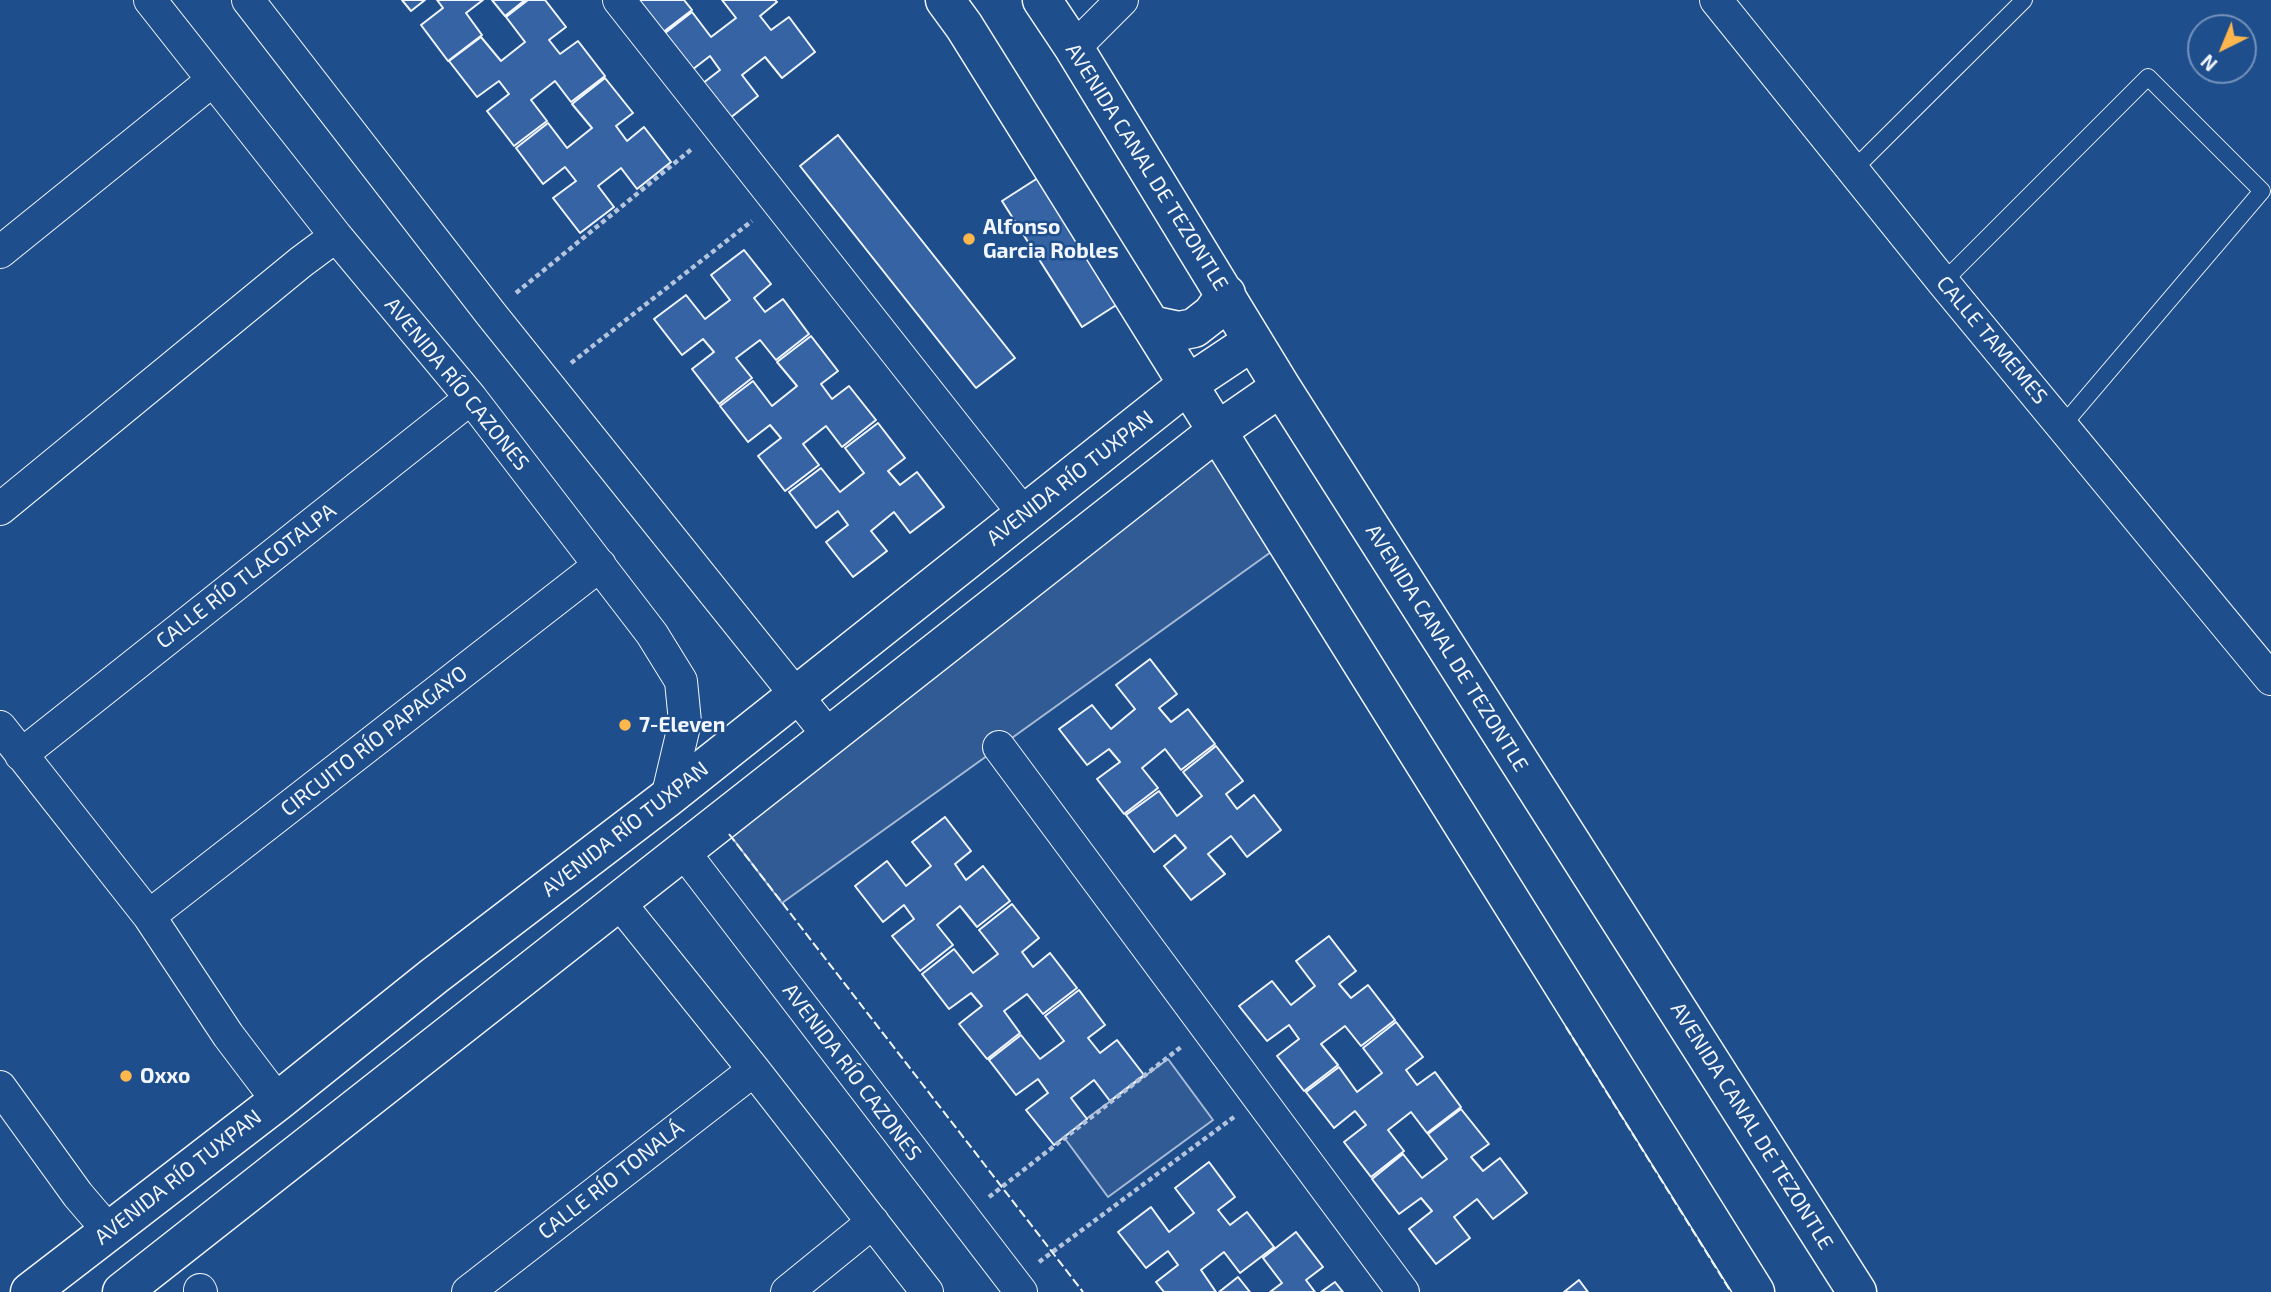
<!DOCTYPE html>
<meta charset="utf-8">
<style>
body{margin:0}
#map{position:relative;width:2271px;height:1292px;overflow:hidden;background:#1f4e8c;font-family:"Exo 2",sans-serif}
canvas{display:block}
.north{position:absolute;left:2187px;top:14px;width:70px;height:70px;box-sizing:border-box;background:#1f4e8c;border:2px solid #7391ba;border-radius:50%;rotate:223deg;font-size:19px;font-weight:700;line-height:28px;text-align:center;color:#f2f6ff}
.north::after{content:'';display:block;margin:auto;width:24px;height:32px;background:#ffb74d;clip-path:polygon(50% 0,100% 100%,50% 72%,0 100%)}
</style>
<div id="map">
<canvas width="2271" height="1292"></canvas>
<div class="north">N</div>
</div>
<script>
const g = document.querySelector('canvas').getContext('2d');
g.lineJoin = 'round';
function fill(path, color) { g.fillStyle = color; g.fill(path, 'evenodd'); }
const poly = rows => new Path2D(rows.map(r => 'M' + r).join(''));
function trace(path, color, width, dash) { g.strokeStyle = color; g.lineWidth = width; g.lineCap = dash ? 'butt' : 'round'; g.setLineDash(dash || []); g.stroke(path); }
function label(font, color, halo, rows, align = 'center') {
  g.font = font + ' "Exo 2",sans-serif'; g.lineWidth = 5; g.setLineDash([]); g.textBaseline = 'middle'; g.strokeStyle = halo; g.fillStyle = color; for (const [text, x, y, turn = 0] of rows) {
    g.save(); g.translate(x, y); g.rotate((+turn || 0) * Math.PI / 180); g.textAlign = isNaN(turn) ? turn : align; if (halo) g.strokeText(text, 0, 0); g.fillText(text, 0, 0); g.restore();
  }
}
const built = poly([
 [1207,449,1271,552,782,903,727,831,1207,449],
 [1168,1059,1213,1120,1108,1197,1063,1136,1168,1059]
]);
fill(built, '#305b95');
trace(built, '#a8bbd7', 2);
const building = poly([
 [402,0,425,0,411,11,402,0],
 [437,0,483,0,466,13,482,35,448,61,421,25,443,8,437,0],
 [492,0,525,0,505,16,492,0],
 [528,0,545,0,566,27,549,40,560,54,578,41,605,76,571,102,555,81,531,100,547,121,514,146,487,111,509,94,499,81,477,97,449,61,481,37,501,61,525,42,506,17,528,0],
 [632,0,684,0,692,10,658,36,632,0],
 [722,0,775,0,777,2,760,16,771,30,789,17,815,52,782,78,765,57,742,75,758,96,725,122,698,87,720,70,710,56,688,73,660,37,692,12,711,37,736,18,722,0],
 [605,78,633,113,616,126,627,141,644,127,671,162,637,189,621,168,598,186,614,207,580,233,553,198,576,181,565,167,543,184,516,148,548,123,567,148,592,128,572,104,605,78],
 [838,135,1015,358,976,388,800,166,838,135],
 [1041,176,1121,302,1082,327,1002,201,1041,176],
 [744,250,771,284,754,298,765,312,783,299,809,334,776,360,760,340,736,358,752,378,719,404,692,369,714,352,703,339,682,355,654,319,686,295,705,319,730,300,711,275,744,250],
 [811,336,838,371,821,384,832,399,849,386,876,420,842,447,826,426,803,444,819,465,785,491,758,456,781,438,770,425,748,442,720,406,753,381,772,406,797,386,777,362,811,336],
 [878,423,905,458,888,471,900,485,917,472,944,507,910,533,894,512,871,531,887,551,853,577,826,542,848,525,838,511,816,528,789,492,821,468,840,492,864,473,845,448,878,423],
 [1150,659,1177,694,1159,708,1171,722,1188,709,1215,744,1181,770,1165,749,1142,768,1158,788,1124,814,1097,779,1120,762,1109,749,1087,765,1059,729,1092,705,1111,729,1135,709,1116,685,1150,659],
 [1216,746,1243,781,1226,794,1237,809,1254,795,1281,830,1247,857,1231,836,1208,854,1225,874,1191,900,1164,866,1186,848,1175,835,1154,852,1126,815,1159,791,1177,816,1202,796,1183,772,1216,746],
 [945,817,971,851,955,864,966,880,983,866,1010,901,977,927,960,906,937,925,953,945,920,971,892,936,914,919,904,905,883,922,855,886,887,861,906,886,931,866,912,842,945,817],
 [1012,904,1039,938,1022,952,1033,967,1050,953,1077,988,1043,1014,1027,994,1004,1011,1020,1033,987,1059,959,1024,982,1006,971,993,949,1009,922,974,954,949,973,973,998,954,979,930,1012,904],
 [1329,936,1356,971,1339,984,1351,998,1368,985,1395,1020,1361,1046,1345,1026,1321,1044,1338,1065,1304,1091,1277,1056,1299,1039,1289,1025,1267,1041,1239,1006,1272,981,1291,1005,1315,986,1296,961,1329,936],
 [1079,990,1105,1025,1088,1038,1100,1053,1117,1040,1144,1075,1110,1101,1094,1080,1071,1098,1087,1119,1054,1145,1026,1110,1048,1093,1038,1079,1016,1095,989,1060,1021,1035,1040,1059,1064,1041,1045,1016,1079,990],
 [1396,1022,1423,1057,1406,1070,1417,1085,1435,1072,1461,1107,1427,1133,1411,1112,1388,1130,1404,1151,1371,1177,1344,1142,1366,1125,1355,1111,1334,1128,1306,1092,1339,1067,1357,1092,1382,1073,1363,1048,1396,1022],
 [1461,1109,1489,1144,1471,1157,1483,1171,1500,1158,1527,1193,1493,1219,1477,1199,1454,1217,1470,1238,1436,1264,1409,1229,1432,1211,1421,1198,1399,1214,1372,1179,1403,1154,1422,1178,1447,1159,1428,1134,1461,1109],
 [1209,1162,1235,1197,1218,1210,1230,1225,1247,1212,1274,1247,1240,1273,1224,1252,1201,1270,1216,1292,1164,1292,1156,1282,1178,1265,1168,1251,1146,1268,1118,1232,1151,1207,1169,1232,1194,1213,1175,1188,1209,1162],
 [1296,1232,1323,1267,1306,1280,1315,1292,1270,1292,1282,1283,1263,1258,1296,1232],
 [1238,1277,1250,1292,1219,1292,1238,1277],
 [1579,1280,1588,1292,1564,1292,1579,1280],
 [1335,1282,1343,1292,1321,1292,1335,1282]
]);
fill(building, '#3563a3');
trace(building, '#f2f6ff', 2);
const lane = poly([
 [1853,170,2024,0],
 [1943,282,2148,77,2262,191,2063,425]
]);
const street = poly([
 [150,0,336,236,471,398,652,634,681,681,685,722,667,798],
 [248,0,491,314,829,736],
 [619,0,1024,514],
 [1716,0,1943,282,2271,679],
 [1074,48,1122,0],
 [0,252,213,80],
 [0,509,301,262,336,236],
 [0,727,149,916,600,565],
 [999,747,1403,1292],
 [21,755,471,398],
 [683,851,1021,1292],
 [618,901,754,1070,927,1292],
 [149,916,228,1035,278,1101],
 [0,1087,78,1195,108,1230],
 [200,1290,201,1292],
 [468,1292,754,1070],
 [787,1292,873,1222]
]);
const secondary = poly([
 [945,0,964,26,1755,1292],
 [1042,0,1074,48,1281,387,1857,1292],
 [1151,325,1179,331,1194,328,1212,314,1226,294],
 [30,1292,278,1101,434,976,667,798,1187,385,1253,341],
 [122,1292,1216,432,1281,387]
]);
trace(lane, '#f2f6ff', 18);
trace(street, '#f2f6ff', 34);
trace(secondary, '#f2f6ff', 41);
trace(poly([
 [516,293,693,148],
 [571,363,752,221],
 [989,1197,1181,1047],
 [1039,1262,1234,1117]
]), '#b3c4dc', 4.5, [5, 3.5]);
trace(lane, '#1f4e8c', 16);
trace(street, '#1f4e8c', 32);
trace(secondary, '#1f4e8c', 38);
trace(poly([
 [729,834,1083,1292],
 [1566,1027,1731,1292]
]), '#f2f6ff', 2, [9, 3.5]);
for (const [x, y, r, color] of [
 [969,239,7,"#ffb74d"],
 [625,725,7,"#ffb74d"],
 [126,1076,7,"#ffb74d"]
]) { const dot = new Path2D(); dot.arc(x, y, r, 0, 2 * Math.PI); g.fillStyle = color; g.fill(dot); trace(dot, '#1f4e8c', 2.5); }
label('21px', '#f2f6ff', '#1f4e8c', [
 ["AVENIDA CANAL DE TEZONTLE",1147,167,58],
 ["CALLE TAMEMES",1992,340,50],
 ["AVENIDA RÍO CAZONES",457,384,51],
 ["AVENIDA RÍO TUXPAN",1070,478,-38],
 ["CALLE RÍO TLACOTALPA",246,576,-38],
 ["AVENIDA CANAL DE TEZONTLE",1447,648,58],
 ["CIRCUITO RÍO PAPAGAYO",374,741,-38],
 ["AVENIDA RÍO TUXPAN",625,829,-38],
 ["AVENIDA RÍO CAZONES",852,1072,53],
 ["AVENIDA CANAL DE TEZONTLE",1752,1126,58],
 ["AVENIDA RÍO TUXPAN",178,1177,-38],
 ["CALLE RÍO TONALÁ",611,1180,-38]
]);
label('bold 21px', '#f2f6ff', '#1f4e8c', [
 ["Alfonso",983,227],
 ["Garcia Robles",983,251],
 ["7-Eleven",639,725],
 ["Oxxo",140,1076]
], 'left');
</script>
